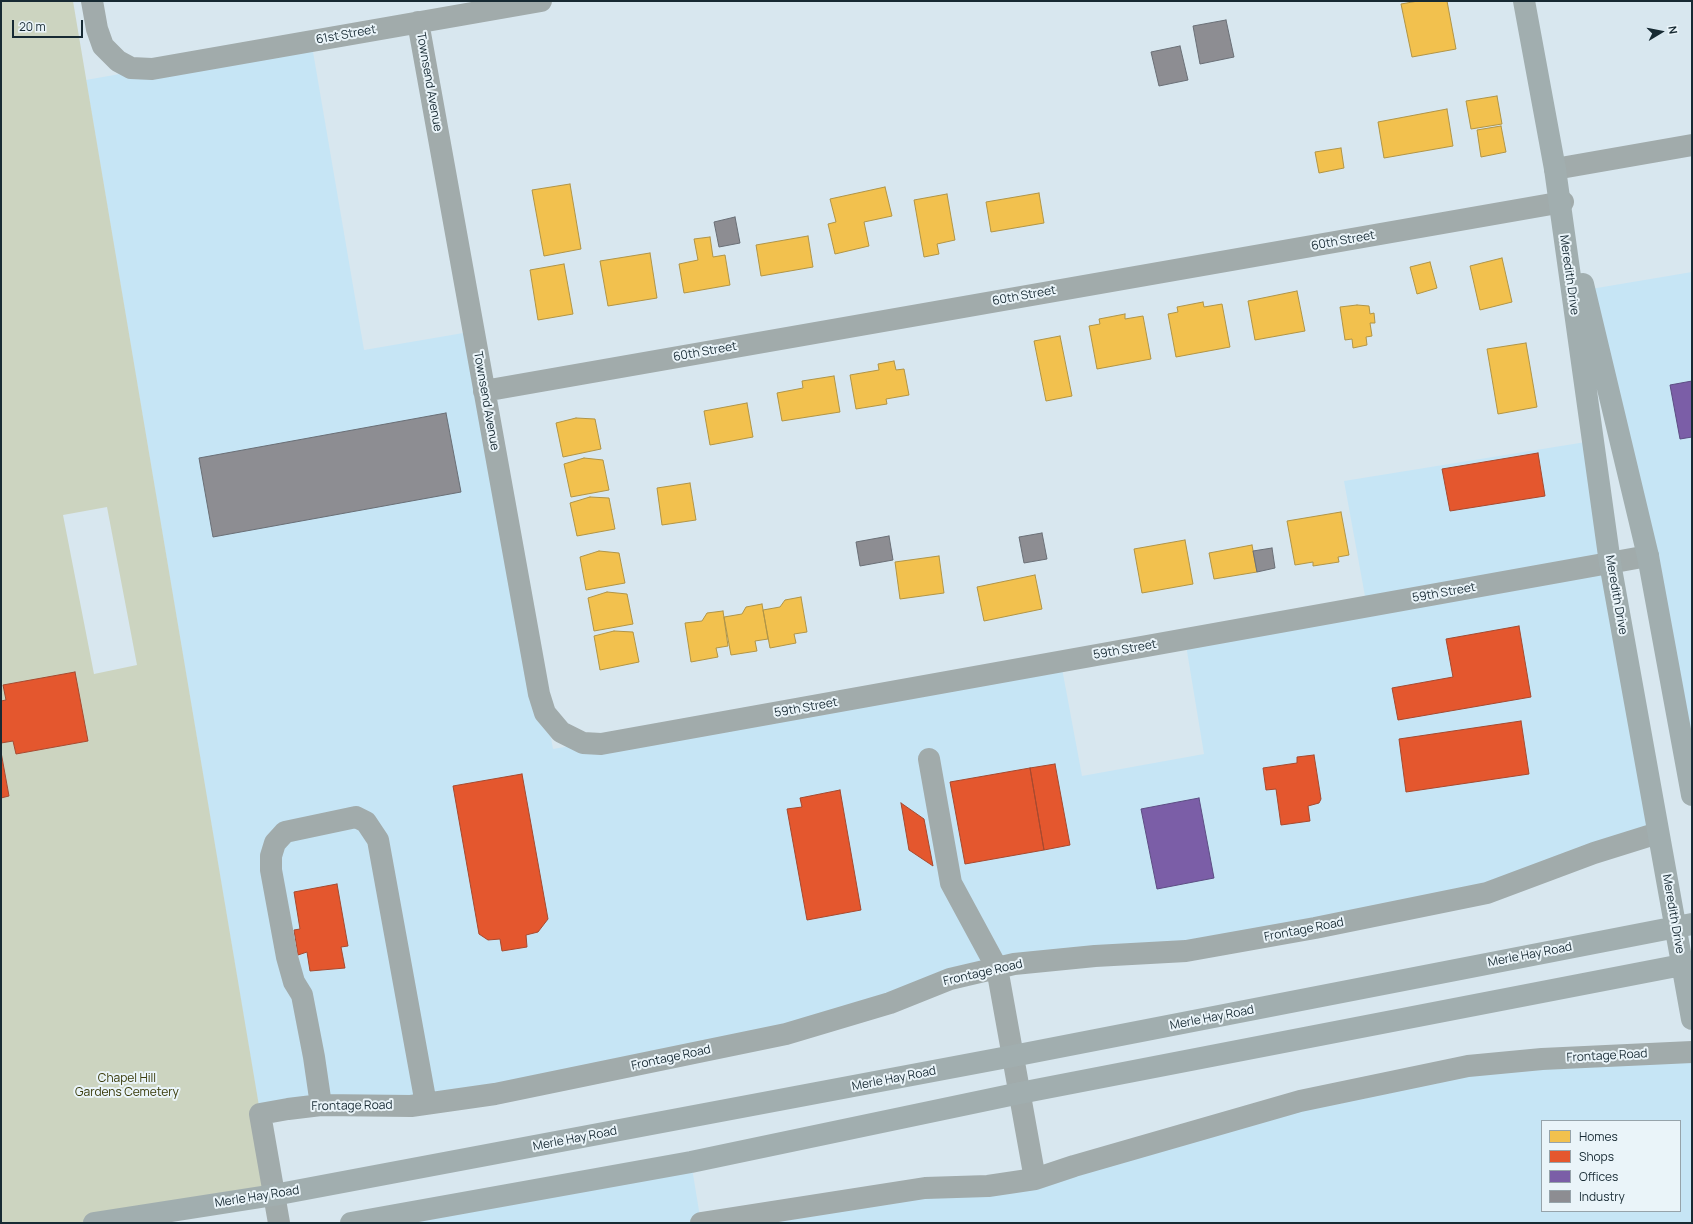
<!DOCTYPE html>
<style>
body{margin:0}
#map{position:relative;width:1693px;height:1224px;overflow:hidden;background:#d8e7ef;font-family:Manrope,sans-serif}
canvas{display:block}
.frame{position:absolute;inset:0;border:2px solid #172a33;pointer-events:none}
.legend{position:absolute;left:1541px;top:1120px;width:140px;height:92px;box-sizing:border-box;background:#eaf4f9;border:1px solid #96a3aa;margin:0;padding:5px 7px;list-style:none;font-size:12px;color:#172a33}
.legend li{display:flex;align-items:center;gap:8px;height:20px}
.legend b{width:20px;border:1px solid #96a3aa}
.north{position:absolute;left:1641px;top:12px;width:40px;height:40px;-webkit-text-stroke:3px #eaf4f9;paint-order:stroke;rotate:80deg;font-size:11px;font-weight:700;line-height:16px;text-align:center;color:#172a33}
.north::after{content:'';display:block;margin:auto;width:14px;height:18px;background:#172a33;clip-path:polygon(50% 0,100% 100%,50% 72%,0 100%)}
.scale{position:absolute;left:12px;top:20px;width:71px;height:18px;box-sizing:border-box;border:2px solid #172a33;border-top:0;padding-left:5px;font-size:12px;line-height:14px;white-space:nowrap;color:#172a33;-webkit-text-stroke:3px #eaf4f9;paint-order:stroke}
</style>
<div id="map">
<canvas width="1693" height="1224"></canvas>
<div class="frame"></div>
<ul class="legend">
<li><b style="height:11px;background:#f2c14e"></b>Homes</li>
<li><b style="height:11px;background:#e4572e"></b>Shops</li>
<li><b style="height:11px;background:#7b5ea7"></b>Offices</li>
<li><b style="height:11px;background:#8d8d92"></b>Industry</li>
</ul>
<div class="north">N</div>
<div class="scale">20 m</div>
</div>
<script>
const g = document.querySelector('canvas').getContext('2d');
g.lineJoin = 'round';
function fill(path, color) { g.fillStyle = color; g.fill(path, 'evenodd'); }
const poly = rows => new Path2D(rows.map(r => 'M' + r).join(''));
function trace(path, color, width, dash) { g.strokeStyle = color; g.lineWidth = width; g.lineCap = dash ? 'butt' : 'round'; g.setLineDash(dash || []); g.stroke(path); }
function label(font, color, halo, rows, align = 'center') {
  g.font = font + ' Manrope,sans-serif'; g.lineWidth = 4; g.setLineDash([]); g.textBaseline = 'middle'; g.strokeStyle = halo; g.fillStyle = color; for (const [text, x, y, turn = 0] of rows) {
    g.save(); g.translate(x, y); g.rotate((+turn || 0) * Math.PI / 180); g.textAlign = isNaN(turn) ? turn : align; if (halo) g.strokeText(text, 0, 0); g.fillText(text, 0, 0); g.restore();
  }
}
fill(poly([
 [311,40,364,350,475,331,553,749,1061,663,1082,776,1204,754,1185,639,1367,607,1344,481,1592,441,1658,833,1487,893,1095,956,495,1094,260,1114,86,80],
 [1692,272,1692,795,1585,290],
 [1692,1052,1692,1223,351,1223,691,1162,701,1223,988,1186,1396,1082],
 [1542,1121,1680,1121,1680,1211,1542,1211]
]), '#c6e5f5');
fill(poly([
 [1,1,73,1,274,1195,94,1223,1,1223,1,798,9,796,1,752,1,743,13,741,16,754,87,741,6,700,1,701],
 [107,507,137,665,94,674,63,515]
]), '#ccd4c0');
const homes = poly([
 [1418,1,1447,1,1456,49,1412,57,1401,4,1418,1],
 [1497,96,1502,124,1471,129,1466,101,1497,96],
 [1447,109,1453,146,1384,158,1378,122,1447,109],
 [1501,126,1506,152,1481,157,1477,130,1501,126],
 [1341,148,1344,168,1319,173,1315,152,1341,148],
 [570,184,581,249,544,256,532,190,570,184],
 [885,187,892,216,864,222,869,246,835,254,828,224,836,222,830,199,885,187],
 [1039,193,1044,223,991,232,986,202,1039,193],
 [947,194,955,240,937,244,939,254,924,257,914,200,947,194],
 [808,236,813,267,761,276,756,245,808,236],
 [710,237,713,257,725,255,730,285,684,293,679,264,698,260,694,239,710,237],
 [650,253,657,298,608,306,600,261,650,253],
 [1502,258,1512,302,1480,310,1470,266,1502,258],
 [1430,262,1437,288,1417,294,1410,267,1430,262],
 [564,264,573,314,538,320,530,270,564,264],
 [1297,291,1305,331,1255,340,1248,301,1297,291],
 [1203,302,1204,307,1222,304,1230,347,1176,357,1168,314,1178,312,1177,307,1203,302],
 [1357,305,1369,306,1370,314,1374,313,1375,323,1370,323,1372,336,1366,337,1367,345,1353,348,1352,339,1345,340,1340,307,1357,305],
 [1125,314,1125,319,1143,316,1151,359,1097,369,1089,326,1100,324,1099,319,1125,314],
 [1060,336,1072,396,1046,401,1034,341,1060,336],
 [1526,343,1537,407,1498,414,1487,349,1526,343],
 [894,361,896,370,904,369,909,395,886,399,887,404,856,409,850,375,879,370,878,364,894,361],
 [834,376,840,412,782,421,777,393,803,388,802,381,834,376],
 [747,403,753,437,710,445,704,411,747,403],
 [576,418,595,419,601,449,563,457,556,423,576,418],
 [584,458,603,460,609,490,571,497,564,464,584,458],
 [690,483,696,520,662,525,657,488,690,483],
 [590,497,609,498,615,529,577,536,570,503,590,497],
 [1341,512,1349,555,1338,557,1339,562,1313,566,1313,562,1295,565,1287,521,1341,512],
 [1185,540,1193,584,1142,593,1134,549,1185,540],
 [1252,545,1257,572,1214,579,1209,553,1252,545],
 [599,551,619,553,625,583,586,590,580,557,599,551],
 [939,556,944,593,900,599,895,562,939,556],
 [1035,575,1042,609,984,621,977,587,1035,575],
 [607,592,627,594,633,624,594,631,588,598,607,592],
 [801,597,807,632,794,634,796,643,770,648,763,610,780,607,785,600,801,597],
 [762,604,768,639,755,641,757,651,731,655,724,617,742,614,746,607,762,604],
 [723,611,728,646,716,648,718,657,691,662,685,623,702,621,707,613,723,611],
 [614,631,633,632,639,662,600,670,594,636,614,631]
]);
fill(homes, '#f2c14e');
trace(homes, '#b09446', 1);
const shops = poly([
 [1538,453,1545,496,1450,511,1442,469,1538,453],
 [1519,626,1531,697,1398,720,1392,688,1453,677,1446,639,1519,626],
 [75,672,88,741,16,754,13,741,1,743,1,701,6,700,3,685,75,672],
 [1521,721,1529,774,1406,792,1399,739,1521,721],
 [1,752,9,796,1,798,1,752],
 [1314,755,1321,799,1319,803,1308,806,1310,821,1281,825,1276,789,1266,790,1263,768,1297,763,1297,757,1314,755],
 [1055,764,1070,845,1044,850,1030,768,1055,764],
 [1030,768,1044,850,965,864,950,782,1030,768],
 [522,774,548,919,538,932,526,935,527,947,502,951,500,939,488,940,479,934,453,786,522,774],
 [840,790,861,910,807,920,787,809,802,807,800,798,840,790],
 [901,803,924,819,933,866,909,850,901,803],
 [337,884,348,946,341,947,345,968,310,971,307,952,298,955,294,930,300,929,294,892,337,884]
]);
fill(shops, '#e4572e');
trace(shops, '#a64a30', 1);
const offices = poly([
 [1692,381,1692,437,1680,439,1670,385,1692,381],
 [1199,798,1214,878,1157,889,1141,809,1199,798]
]);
fill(offices, '#7b5ea7');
trace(offices, '#5d4e84', 1);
const industry = poly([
 [1226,20,1234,57,1200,64,1193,26,1226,20],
 [1180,46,1188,80,1159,86,1151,52,1180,46],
 [735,217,740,243,719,247,714,222,735,217],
 [446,413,461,492,213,537,199,458,446,413],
 [1042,533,1047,559,1024,563,1019,537,1042,533],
 [889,536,893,560,860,566,856,542,889,536],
 [1272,548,1275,568,1257,572,1253,551,1272,548]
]);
fill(industry, '#8d8d92');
trace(industry, '#6a6f76', 1);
trace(poly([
 [92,1,97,29,103,46,118,61,131,68,152,69,541,1],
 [418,22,539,694,545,713,561,732,583,743,601,744,1648,556],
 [1555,169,1692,145],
 [484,391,1563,202],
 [929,759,951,883,997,968,1035,1179],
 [321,1105,314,1057,302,995,294,982,287,957,271,870,271,856,275,843,285,832,356,817,366,822,378,840,426,1104],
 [279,1223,260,1114,288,1109,321,1105,411,1106,495,1094,786,1034,890,1003,950,979,1014,964,1095,956,1186,951,1315,928,1487,893,1594,853,1658,833],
 [701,1223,925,1188,988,1186,1035,1179,1074,1166,1300,1101,1468,1066,1542,1059,1692,1052]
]), '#a1abab', 22);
trace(poly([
 [1524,1,1555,169,1610,563,1692,1019],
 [1583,284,1648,556,1692,795],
 [94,1223,274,1195,1013,1056,1692,924],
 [351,1223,691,1162,1020,1093,1692,963]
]), '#a1aeaf', 22);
label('12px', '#172a33', '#eaf4f9', [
 ["61st Street",346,35,-10],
 ["Townsend Avenue",429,82,80],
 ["60th Street",1343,241,-10],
 ["Meredith Drive",1569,275,82],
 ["60th Street",1024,296,-10],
 ["60th Street",705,352,-10],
 ["Townsend Avenue",486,401,80],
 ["59th Street",1444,593,-10],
 ["Meredith Drive",1616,595,80],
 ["59th Street",1125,650,-10],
 ["59th Street",806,708,-10],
 ["Meredith Drive",1673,914,80],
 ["Frontage Road",1304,930,-11],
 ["Merle Hay Road",1530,955,-11],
 ["Frontage Road",983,973,-13],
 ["Merle Hay Road",1212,1018,-11],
 ["Frontage Road",1607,1056,-3],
 ["Frontage Road",671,1058,-12],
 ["Merle Hay Road",894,1079,-11],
 ["Frontage Road",352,1106,-1],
 ["Merle Hay Road",575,1139,-11],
 ["Merle Hay Road",257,1197,-9]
]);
label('12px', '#373908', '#eaf4f9', [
 ["Chapel Hill",127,1079],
 ["Gardens Cemetery",127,1093]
]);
</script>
